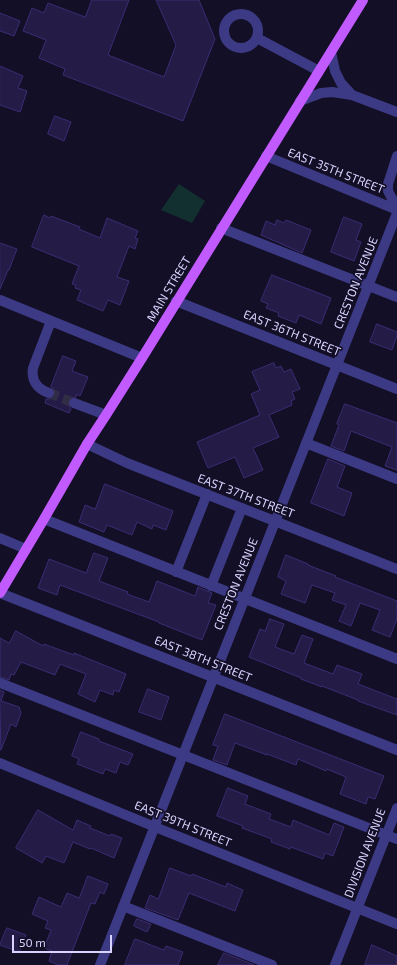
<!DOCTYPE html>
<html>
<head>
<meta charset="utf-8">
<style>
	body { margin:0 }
	#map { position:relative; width:397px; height:965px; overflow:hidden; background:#130f26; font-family:"Exo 2",sans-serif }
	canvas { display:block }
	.scale { position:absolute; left:12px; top:935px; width:100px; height:18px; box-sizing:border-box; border:2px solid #d9d4ff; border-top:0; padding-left:5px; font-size:12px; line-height:14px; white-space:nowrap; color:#d9d4ff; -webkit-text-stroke:3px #130f26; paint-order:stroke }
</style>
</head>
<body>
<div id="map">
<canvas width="397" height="965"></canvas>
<div class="scale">50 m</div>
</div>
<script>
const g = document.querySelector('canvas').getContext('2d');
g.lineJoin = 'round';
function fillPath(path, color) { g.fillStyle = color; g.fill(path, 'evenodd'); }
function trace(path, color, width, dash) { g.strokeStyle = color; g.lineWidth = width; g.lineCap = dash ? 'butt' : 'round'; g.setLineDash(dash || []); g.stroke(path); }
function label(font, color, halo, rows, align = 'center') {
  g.font = font + ' "Exo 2",sans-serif'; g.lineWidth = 3.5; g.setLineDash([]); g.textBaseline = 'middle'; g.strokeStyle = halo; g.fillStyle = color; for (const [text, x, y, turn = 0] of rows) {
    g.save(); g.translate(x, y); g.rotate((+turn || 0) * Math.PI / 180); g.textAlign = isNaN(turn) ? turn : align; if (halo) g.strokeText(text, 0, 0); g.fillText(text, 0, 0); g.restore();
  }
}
const green = new Path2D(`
	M179,184L205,201L192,223L161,210Z`);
const building = new Path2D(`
	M92,0H129L108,55L164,77L176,45L156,0H199L215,39L183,121L63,75L65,69L39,58L46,40L23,31L32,8L44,13L48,3L85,17Z
	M0,13L20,21L14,36L0,31Z
	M0,66L23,76L18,88L27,91L20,112L0,105Z
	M55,116L71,122L64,141L48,134Z
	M44,215L50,218L51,216L80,227L79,229L100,238L107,218L138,231L135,238L138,239L135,249L129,246L117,277L129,281L120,305L108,300L103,311L77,300L81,290L75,288L76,285L72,284L79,266L32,247Z
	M344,217L362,224L356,240L361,242L354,261L331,252Z
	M277,220L284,223L286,220L311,230L302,253L261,235L266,221L275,225Z
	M0,243L17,249L9,270H8L0,289Z
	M272,275L331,298L321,324L299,315L296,323L278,316L279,313L266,308L268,304L261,301Z
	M377,324L397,332V336L392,350L370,342Z
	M63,356L76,361L72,371L88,377L80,396L77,394L76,397L70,398L68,400V404L71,409L69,413L45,403L46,399H49L53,398L55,395L54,389L51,387Z
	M274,363L276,368L281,366L284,372L291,369L300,389L292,392L295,399L291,401L292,405L269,415L279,437L253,448L263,470L244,478L235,457L208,468L197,442L260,415L251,394L260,390L252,372Z
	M345,404L397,423V470L385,466L392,447L351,431L344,451L331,446L339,425L337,424Z
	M328,459L345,466L337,487L352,493L344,516L311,503Z
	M105,484L173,511L166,530L153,525L152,529L137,522L132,535L107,525L104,532L79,522L85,505L95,509Z
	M94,553L108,558L99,581L128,592L127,594L149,602L157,581L195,596L198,587L212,593L208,603L216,605L202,640L159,623V622L60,585L57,595L38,588L49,559L86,573Z
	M286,555L308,564V565L336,576L335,577L397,601V619L390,637L372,630L380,610L360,603L351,626L339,621L346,605L332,600L335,593L312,585L305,603L281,594L286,581L278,577Z
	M270,619L284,624L275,647L294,654L302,635L313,639L304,663L333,674L337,665L362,674L358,684L397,699V715L358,701V700L322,686V687L301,679V678L249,657L260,629L265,631Z
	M16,631L43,646L44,644L74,655V653L126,674L119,692L114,690L113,695L100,690L95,702L78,694L86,674L60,664L55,675L21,662L14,675L11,674L9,680L0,677V638L9,643Z
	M148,689L169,697L161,720L139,712Z
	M0,690L4,692L1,701L19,707L21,713L16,727L11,724L1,750Z
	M225,714L384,776L375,799L368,797L366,804L340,794L346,777L327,769L326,771L298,759L296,765L267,754V755L235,743L227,765L213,760L218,746L213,745Z
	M81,732L99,739V741L133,754L128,765L120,762L116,773L105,769L103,774L77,764L79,759L72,756Z
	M228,788L248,796L245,804L271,814L269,819L291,827L293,820L329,835L334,823L344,827L333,856L325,853L323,859L291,847L290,849L271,842L272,839L242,828L243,826L217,816Z
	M38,810L73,830L77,820L91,826L90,828L110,836L111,834L122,838L114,858L91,848L90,849L73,842L64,863L46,856L42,863L16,848Z
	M170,868L191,876L192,874L226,887L227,883L243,890L235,911L189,893L178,920L145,908L150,895L158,899Z
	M88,876L108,884L104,894L100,892L95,904L91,903L67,965H58L49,961L52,951L44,948L51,930L45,928L48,921L32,914L39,897L61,907L67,893L79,898Z
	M137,919L151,924L147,932L134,926Z
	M7,928L26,935L19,952L0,945Z
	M135,939L164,950L166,946L183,952L178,965H125Z
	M372,945L397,956V965H365Z
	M224,953L254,965H218Z`);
const minorTunnel = new Path2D(`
	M49,393L74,403`);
const minor = new Path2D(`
	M224 31a17 17 0 1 1 34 0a17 17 0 1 1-34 0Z
	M257,38L319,71
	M331,52L335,71L341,83L352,95
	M300,101L321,93L332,92L352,95L397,112
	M266,156L397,210
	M397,156L388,184V191L397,208
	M221,228L397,297
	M0,300L142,358
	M176,301L397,389
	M49,393C37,389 31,380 33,368L51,321
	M74,403L106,415
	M306,443L397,479
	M87,444L127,463L397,569
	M44,519L397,659
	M0,538L26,549
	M176,572L207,494
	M211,586L242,508
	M0,593L397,750
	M0,683L397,839
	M0,763L155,827L397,924
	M123,906L272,965
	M100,965L397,213
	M335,965L397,808`);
const major = new Path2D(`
	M0,593L44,519L87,444L106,415L142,358L363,0`);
const streetNames = [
	["EAST 35TH STREET",336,171,22],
	["CRESTON AVENUE",356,283,-68],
	["MAIN STREET",169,289,-59],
	["EAST 36TH STREET",292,333,22],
	["EAST 37TH STREET",246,496,21],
	["CRESTON AVENUE",236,584,-68],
	["EAST 38TH STREET",203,659,22],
	["EAST 39TH STREET",183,824,22],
	["DIVISION AVENUE",365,853,-69]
];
fillPath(green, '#12302f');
fillPath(building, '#241b47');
trace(building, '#3b2d73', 1);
trace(minorTunnel, '#312d47', 10, [10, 5]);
trace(minor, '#3d3a85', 10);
trace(major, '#c25bff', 10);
label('12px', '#d9d4ff', '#130f26', streetNames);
</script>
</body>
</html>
